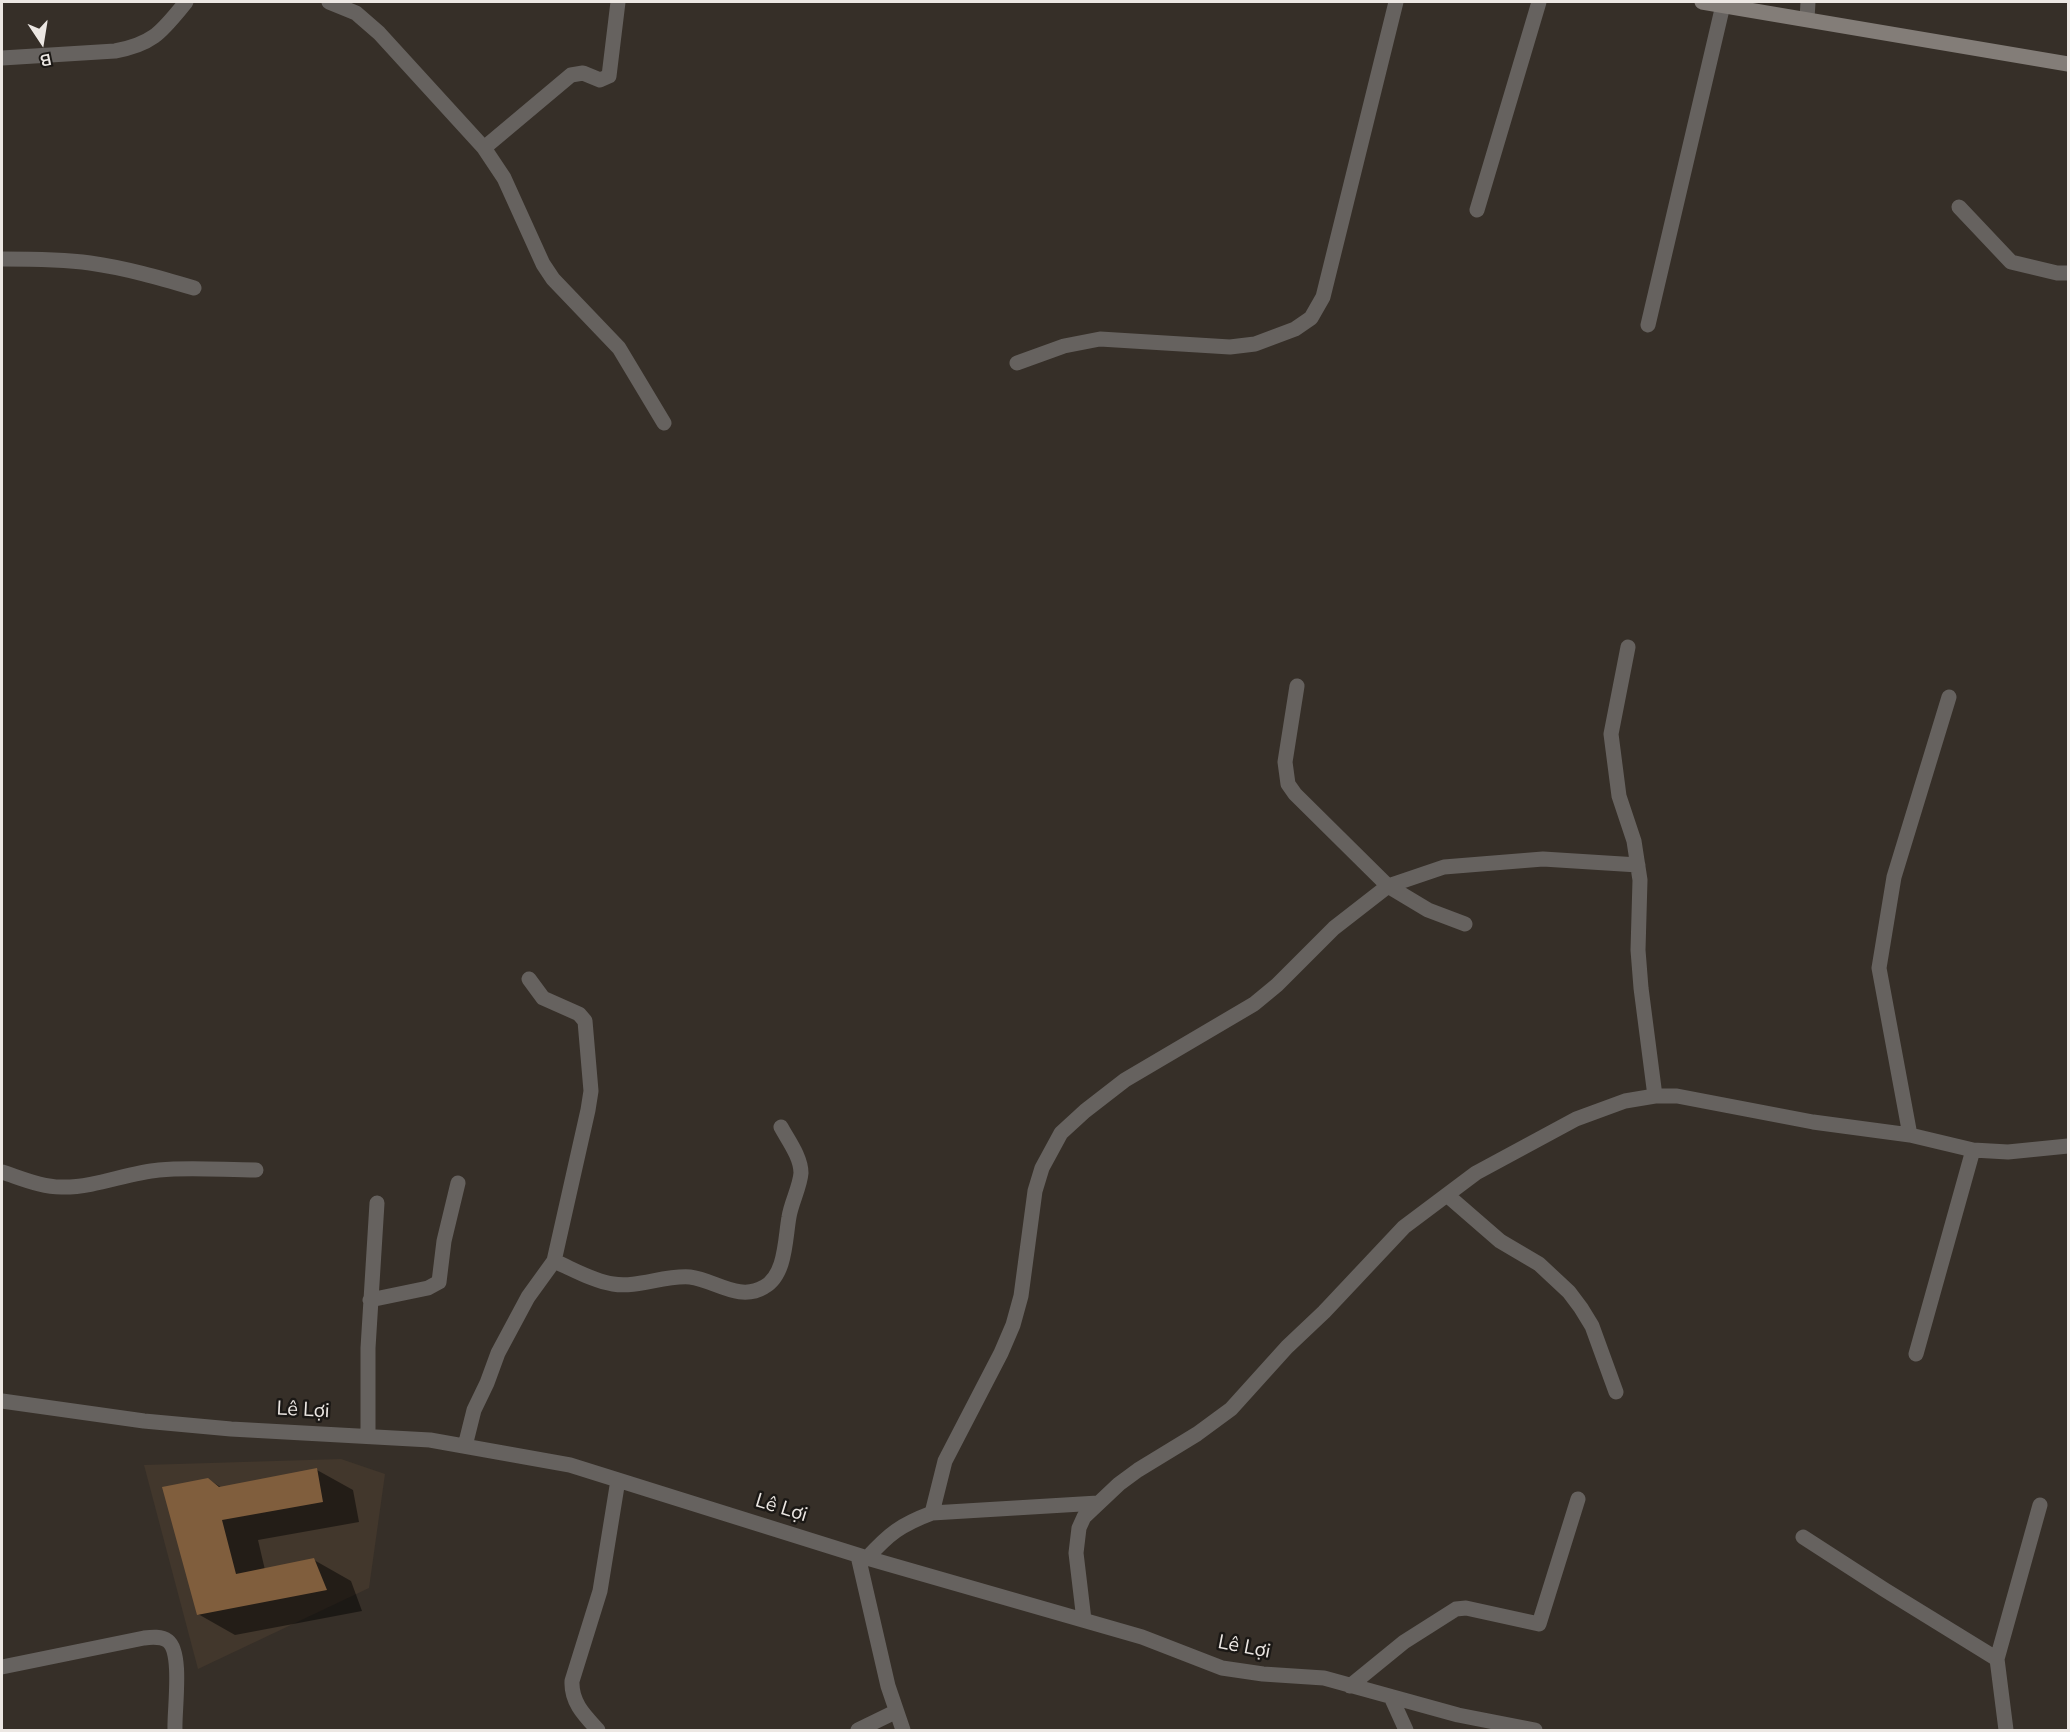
<!DOCTYPE html>
<html>
<head>
<meta charset="utf-8">
<style>
	body { margin:0 }
	#map { position:relative; width:2070px; height:1732px; overflow:hidden; background:#362f28; font-family:"Nunito Sans",sans-serif }
	canvas { display:block }
	.frame { position:absolute; inset:0; border:3px solid #ece7e3; pointer-events:none }
	.north { position:absolute; left:12px; top:12px; width:60px; height:60px; -webkit-text-stroke:4px #1b1815; paint-order:stroke; rotate:168deg; font-size:16px; font-weight:700; line-height:24px; text-align:center; color:#ece7e3 }
	.north::after { content:''; display:block; margin:auto; width:21px; height:27px; background:#ece7e3; clip-path:polygon(50% 0,100% 100%,50% 72%,0 100%) }
</style>
</head>
<body>
<div id="map">
<canvas width="2070" height="1732"></canvas>
<div class="frame"></div>
<div class="north">B</div>
</div>
<script>
const g = document.querySelector('canvas').getContext('2d');
g.lineJoin = 'round';
function fillPath(path, color) { g.fillStyle = color; g.fill(path, 'evenodd'); }
function trace(path, color, width, dash) { g.strokeStyle = color; g.lineWidth = width; g.lineCap = dash ? 'butt' : 'round'; g.setLineDash(dash || []); g.stroke(path); }
function label(font, color, halo, rows, align = 'center') {
  g.font = font + ' "Nunito Sans",sans-serif'; g.lineWidth = 5; g.setLineDash([]); g.textBaseline = 'middle'; g.strokeStyle = halo; g.fillStyle = color; for (const [text, x, y, turn = 0] of rows) {
    g.save(); g.translate(x, y); g.rotate((+turn || 0) * Math.PI / 180); g.textAlign = isNaN(turn) ? turn : align; if (halo) g.strokeText(text, 0, 0); g.fillText(text, 0, 0); g.restore();
  }
}
const built = new Path2D(`
	M341,1459L385,1474L369,1588L198,1669L144,1465Z`);
const shadow = new Path2D(`
	M317,1470L353,1490L359,1522L258,1540L265,1570L314,1560L351,1581L362,1611L235,1635L198,1614L208,1479L222,1488Z`);
const building = new Path2D(`
	M317,1468L323,1502L222,1520L236,1574L314,1558L327,1590L197,1615L162,1487L208,1478L219,1487Z`);
const minor = new Path2D(`
	M329,2L356,13L379,33L484,148L504,178L543,264L553,279L619,348L664,423
	M1807,19L1808,2
	M2,58L115,51C154,44 162,31 186,2
	M484,148L571,75L583,73L600,80L609,76L618,2
	M1959,207L2011,262L2057,273H2068
	M1477,210L1539,2
	M2,259C31,259 61,259 90,263C126,268 160,278 194,288
	M1648,325L1723,5
	M1017,363L1064,346L1100,339L1230,347L1255,344L1295,329L1311,318L1323,297L1396,2
	M1628,647L1611,734L1619,796L1634,841L1640,880L1638,950L1641,988L1655,1096
	M1297,686L1285,762L1288,784L1295,794L1388,886L1428,910L1465,924
	M1910,1135L1879,968L1894,877L1949,697
	M2,1172C21,1178 43,1188 64,1187C96,1187 127,1173 159,1170C191,1167 224,1170 256,1170
	M1447,1195L1500,1241L1539,1264L1569,1292L1581,1308L1592,1326L1616,1392
	M554,1261C573,1269 593,1281 613,1284C638,1288 664,1275 690,1277C715,1280 739,1302 764,1287C786,1275 785,1239 789,1217C791,1203 800,1187 801,1173C801,1157 788,1140 781,1127
	M370,1300L428,1288L439,1282L444,1241L458,1183
	M1916,1354L1973,1150
	M2,1401L144,1421L231,1429L430,1440L570,1465L867,1558L1142,1637L1222,1668L1263,1674L1324,1678L1458,1715L1535,1730
	M368,1435V1348L377,1203
	M465,1446L474,1410L487,1383L498,1353L528,1297L554,1261L588,1110L591,1091L585,1021L579,1014L543,998L529,979
	M932,1513L945,1461L1001,1353L1013,1325L1021,1296L1035,1191L1042,1168L1061,1133L1085,1111L1125,1080L1254,1004L1277,985L1334,928L1388,886L1444,867L1543,859L1638,865
	M1803,1537L1885,1590L1997,1659
	M858,1556L888,1686L903,1730
	M867,1558C889,1534 900,1525 932,1513L1098,1503
	M1084,1620L1076,1553L1079,1528L1084,1517L1119,1484L1138,1470L1197,1434L1231,1409L1287,1347L1324,1312L1404,1227L1476,1173L1576,1119L1625,1101L1655,1096H1677L1813,1122L1910,1135L1973,1150L2008,1152L2068,1146
	M2,1667L144,1638C152,1637 161,1636 168,1641C183,1653 174,1711 175,1730
	M1350,1686L1404,1642L1456,1609L1466,1608L1539,1624L1578,1499
	M1391,1697L1406,1730
	M598,1730C584,1715 571,1702 572,1681L600,1591L618,1480
	M858,1730L895,1712
	M2006,1730L1997,1659L2040,1505`);
const secondary = new Path2D(`
	M1702,2L2068,64`);
const streetNames = [
	["Lê Lợi",303,1411,3],
	["Lê Lợi",781,1509,17],
	["Lê Lợi",1244,1648,11]
];
fillPath(built, '#42372c');
fillPath(shadow, '#0007');
fillPath(building, '#805e3d');
trace(minor, '#66625f', 15);
trace(secondary, '#837d78', 15);
label('20px', '#ece7e3', '#1b1815', streetNames);
</script>
</body>
</html>
